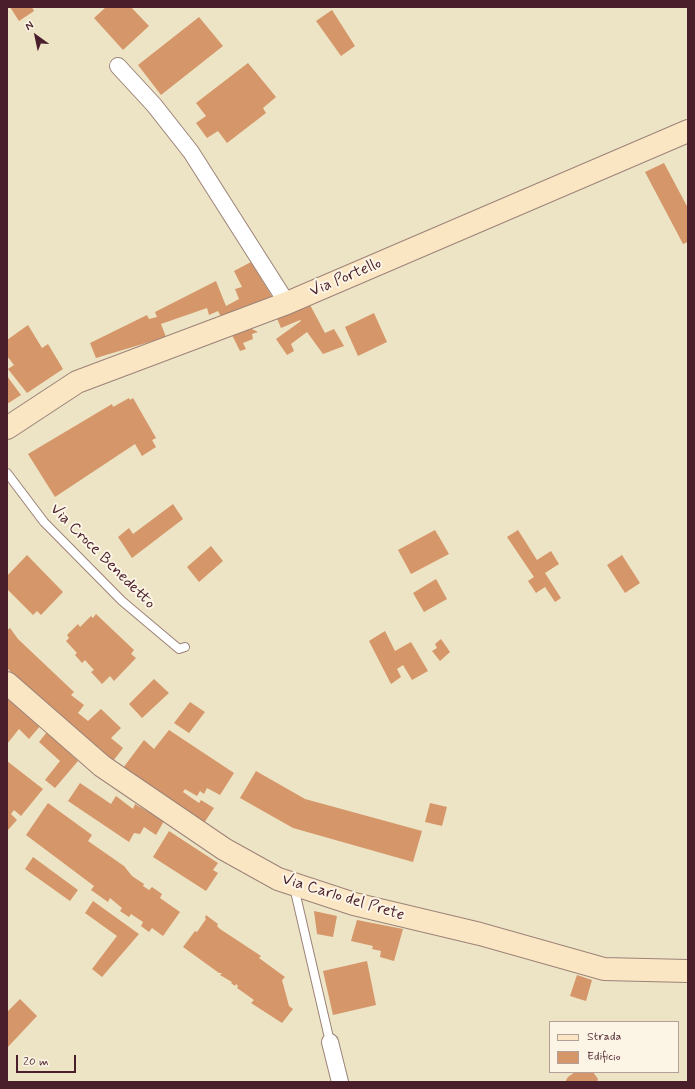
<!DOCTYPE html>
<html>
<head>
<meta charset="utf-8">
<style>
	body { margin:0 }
	#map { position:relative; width:695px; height:1089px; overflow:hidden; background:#ede4c5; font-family:Mynerve,sans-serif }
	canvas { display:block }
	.frame { position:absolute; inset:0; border:8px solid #4a1f2b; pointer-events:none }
	.legend { position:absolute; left:549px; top:1021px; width:130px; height:52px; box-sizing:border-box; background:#fcf5e5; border:1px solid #b59f9b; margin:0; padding:5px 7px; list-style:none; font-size:12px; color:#4a1f2b }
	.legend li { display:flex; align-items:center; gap:8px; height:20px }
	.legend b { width:20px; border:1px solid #b59f9b }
	.north { position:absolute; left:16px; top:16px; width:40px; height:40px; -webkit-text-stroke:3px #fcf5e5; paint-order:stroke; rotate:327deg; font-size:11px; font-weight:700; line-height:16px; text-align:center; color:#4a1f2b }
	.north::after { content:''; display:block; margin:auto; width:14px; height:18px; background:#4a1f2b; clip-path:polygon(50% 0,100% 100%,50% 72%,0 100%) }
	.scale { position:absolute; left:16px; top:1055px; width:60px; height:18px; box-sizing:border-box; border:2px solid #4a1f2b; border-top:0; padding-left:5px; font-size:12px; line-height:14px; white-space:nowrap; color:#4a1f2b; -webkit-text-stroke:3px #fcf5e5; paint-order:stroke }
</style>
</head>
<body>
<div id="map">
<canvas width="695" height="1089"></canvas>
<div class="frame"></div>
<ul class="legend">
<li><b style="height:5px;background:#fbe6c4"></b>Strada</li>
<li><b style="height:11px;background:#d59669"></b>Edificio</li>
</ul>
<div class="north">N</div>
<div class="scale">20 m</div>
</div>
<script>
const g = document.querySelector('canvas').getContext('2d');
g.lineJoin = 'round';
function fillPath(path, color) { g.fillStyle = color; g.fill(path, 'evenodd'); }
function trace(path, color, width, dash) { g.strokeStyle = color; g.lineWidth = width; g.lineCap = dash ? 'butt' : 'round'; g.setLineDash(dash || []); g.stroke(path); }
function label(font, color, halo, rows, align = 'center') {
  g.font = font + ' Mynerve,sans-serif'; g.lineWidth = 4; g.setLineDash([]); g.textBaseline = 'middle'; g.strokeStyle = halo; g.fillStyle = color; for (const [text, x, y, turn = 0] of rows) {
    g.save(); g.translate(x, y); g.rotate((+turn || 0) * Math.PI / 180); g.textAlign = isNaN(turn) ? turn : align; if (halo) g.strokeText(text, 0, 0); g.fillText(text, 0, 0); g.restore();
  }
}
const building = new Path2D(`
	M10,7H32L34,11L19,21Z
	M106,7H131L149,26L123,50L94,18Z
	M332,10L355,46L341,56L316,21Z
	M199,17L223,46L161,95L138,65Z
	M248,63L276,97L263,108L266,113L227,143L218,131L207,138L196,123L206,116L196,103Z
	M664,163L688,208V242L683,244L645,172Z
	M251,262L276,303L221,317L218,311L209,315L207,308L161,324L166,337L96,358L90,343L147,315L149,319L157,317L155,312L216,281L226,306L239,299L235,289L242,287L234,271Z
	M309,303L325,333L334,329L344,346L323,354L307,332L291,344L294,351L287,355L276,339L301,321L300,320L281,328L276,316Z
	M374,313L387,342L358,356L345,327Z
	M28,325L42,348L48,344L63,369L27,393L8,369L14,365L7,356V340Z
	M248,327L258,332L252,334L253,339L243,343L246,349L240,351L231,333Z
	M7,376L21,395L7,404Z
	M129,398L130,400L133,398L156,438L152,440L156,447L142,456L135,444L55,497L28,454L112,404L113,407Z
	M173,504L183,519L132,558L118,537L129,528L133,534Z
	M435,530L449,554L411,574L398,550Z
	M518,530L537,560L551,551L559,564L545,573L561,598L555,602L545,587L536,593L528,581L534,577L507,537Z
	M211,546L223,561L199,582L187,567Z
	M27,555L63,592L41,615L37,611L33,615L7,589V576Z
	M622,555L640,583L625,593L607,565Z
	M436,579L447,599L424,612L413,593Z
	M96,614L134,650L131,654L136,658L114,681L110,676L102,684L91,672L94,670L85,660L82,663L75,655L77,653L66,641L69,638L67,635L78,624L80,627L91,616L93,618Z
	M10,628L18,639L74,692L71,695L84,705L78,713L88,721L101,709L121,728L111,738L123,748L110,765L43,704L7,668V630Z
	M385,631L395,651L411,642L428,671L412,680L403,665L397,669L401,677L391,684L369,641Z
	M441,639L450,652L440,661L432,651L437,648L435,644Z
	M154,679L169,693L142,718L129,704Z
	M7,694L41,725L29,739L19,729L7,744Z
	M190,702L205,712L189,733L174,723Z
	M169,730L234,773L220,795L207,788L204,794L200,791L197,796L185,789L183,792L199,803L201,800L214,808L204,823L123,768L144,740L154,749Z
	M47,732L78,761L55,788L45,780L60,761L39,742Z
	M7,761L43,789L21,816L14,810L11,814L17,820L7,831Z
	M256,771L305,799L422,831L413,862L293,828L240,798Z
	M80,783L111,804L116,796L133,809L135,804L164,821L156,835L144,827L140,834L134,833L129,842L68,801Z
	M48,803L92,835L88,841L124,866L132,876L144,884L143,886L149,890L152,887L162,894L160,898L180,912L163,936L152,928L149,932L141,926L143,922L131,914L129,917L120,911L122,908L110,898L108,902L91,890L94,886L26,835Z
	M430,803L447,807L442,826L425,822Z
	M169,831L218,863L213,870L218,873L206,891L153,857Z
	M33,857L78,890L70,901L25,869Z
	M93,901L139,934L102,977L92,969L117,936L85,913Z
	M314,911L337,916L333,937L317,934Z
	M206,915L218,924L217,926L220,929L261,956L259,958L285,977L282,980L289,1006L293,1009L282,1023L251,1003L254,1000L237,988L238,986L236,984L235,986L231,983L232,982L220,975L222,973H219L183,947L195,931L197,932L206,919L205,918Z
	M357,920L403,929L394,961L380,957L381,951L372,949L373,946L351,941Z
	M367,961L376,1005L333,1015L323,971Z
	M577,975L592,980L586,1001L570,996Z
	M20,999L37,1016L7,1048V1012Z
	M575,1072H593L598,1079L597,1082H565L568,1077Z`);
const lane = new Path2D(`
	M7,473L44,522L122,601L179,649L185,647
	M294,887L330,1042`);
const street = new Path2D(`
	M118,66L154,105L191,152L287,303
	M330,1042L340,1082`);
const secondary = new Path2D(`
	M7,428L77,382L287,303L688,131
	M7,683L102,766L224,849L278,879L354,904L480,934L604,969L688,971`);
const streetNames = [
	["Via Portello",346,278,-23],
	["Via Croce Benedetto",102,557,45],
	["Via Carlo del Prete",343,898,17]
];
fillPath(building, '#d59669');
trace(lane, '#9c8278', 10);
trace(street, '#9c8278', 18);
trace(secondary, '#9c8278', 24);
trace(lane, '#fff', 8);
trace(street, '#fff', 16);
trace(secondary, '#fbe6c4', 22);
label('16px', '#4a1f2b', '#fcf5e5', streetNames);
</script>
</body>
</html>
